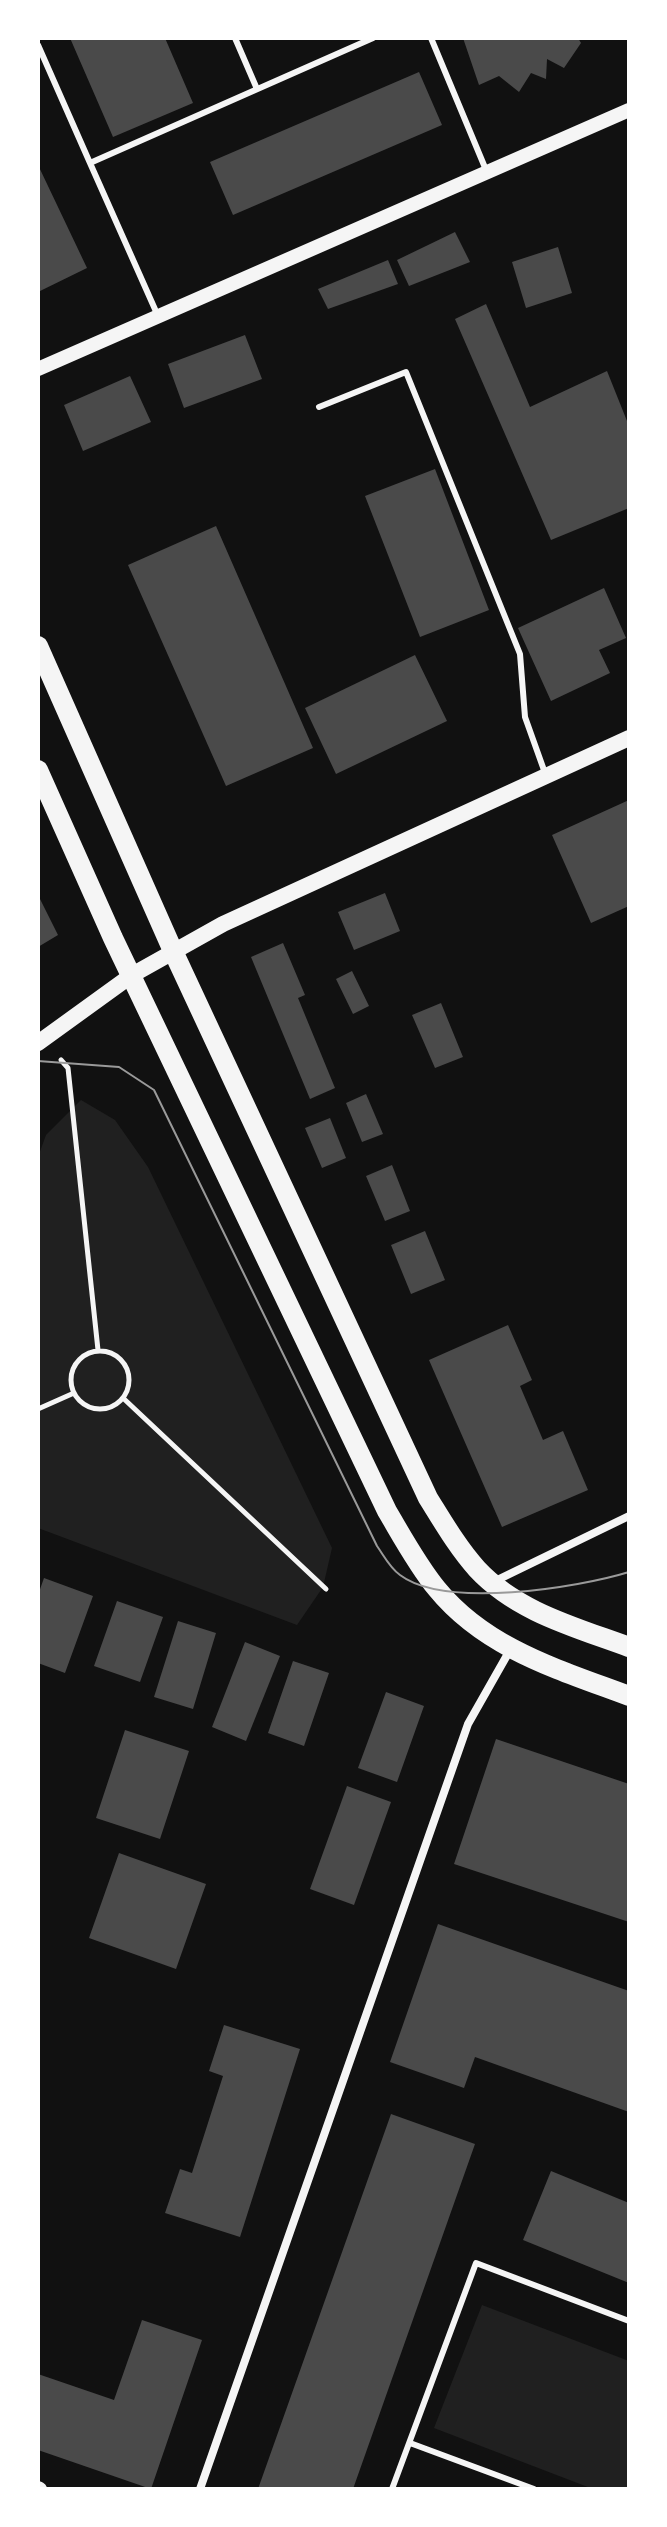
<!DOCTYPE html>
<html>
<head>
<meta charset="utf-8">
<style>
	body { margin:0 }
	#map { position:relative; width:667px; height:2527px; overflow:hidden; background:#111; font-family:Ubuntu,sans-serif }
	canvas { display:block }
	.frame { position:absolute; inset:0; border:40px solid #fff; pointer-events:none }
</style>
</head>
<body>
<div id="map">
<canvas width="667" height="2527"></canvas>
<div class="frame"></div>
</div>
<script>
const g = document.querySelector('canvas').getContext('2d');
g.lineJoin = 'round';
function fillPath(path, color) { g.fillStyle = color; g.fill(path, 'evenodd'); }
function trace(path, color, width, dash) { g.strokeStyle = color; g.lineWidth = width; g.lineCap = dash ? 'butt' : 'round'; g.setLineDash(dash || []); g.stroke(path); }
const green = new Path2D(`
	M81,1100L115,1120L148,1167L332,1548L323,1587L297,1625L38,1528V1157L46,1135Z
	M482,2305L629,2361V2489H593L434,2428Z`);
const building = new Path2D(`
	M70,38H165L193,103L113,137Z
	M463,38H578L581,43L564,68L547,59L546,79L531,73L519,92L499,76L479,85Z
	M419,72L442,125L233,215L210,162Z
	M38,165L87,268L38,292Z
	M455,232L470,262L409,286L397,260Z
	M558,247L572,293L526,308L512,262Z
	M388,260L398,284L328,309L318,289Z
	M486,304L530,407L607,371L629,426V508L551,540L455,319Z
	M245,335L262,379L184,408L168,364Z
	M130,376L151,422L83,451L64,405Z
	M435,469L489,610L420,637L365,496Z
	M216,526L313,748L226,786L128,565Z
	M604,588L626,638L599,650L610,673L551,701L518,628Z
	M415,655L447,721L336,774L305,708Z
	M629,800V906L591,923L552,835Z
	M385,893L400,931L354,950L338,912Z
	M38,895L58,935L38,947Z
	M283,943L305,995L298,998L335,1088L310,1099L251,957Z
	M352,971L369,1006L353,1014L336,979Z
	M441,1003L463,1057L435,1068L412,1015Z
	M366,1094L383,1134L362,1142L346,1103Z
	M330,1118L346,1158L322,1168L305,1128Z
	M392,1165L410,1211L385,1221L366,1176Z
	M425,1231L445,1280L411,1294L391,1245Z
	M508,1325L532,1380L520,1386L543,1440L563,1431L588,1490L502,1527L429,1360Z
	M44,1578L93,1596L65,1673L38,1663V1595Z
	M117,1601L163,1617L140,1682L94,1666Z
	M178,1621L216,1633L193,1709L154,1697Z
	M245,1642L280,1656L246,1741L212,1727Z
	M293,1661L329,1673L304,1746L268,1733Z
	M386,1692L424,1706L397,1782L358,1768Z
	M125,1730L189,1751L160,1839L96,1818Z
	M496,1739L629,1784V1922L454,1864Z
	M347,1786L391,1802L354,1905L310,1889Z
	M119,1853L206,1884L176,1969L89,1938Z
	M438,1924L629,1991V2112L475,2057L464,2088L390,2062Z
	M224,2025L300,2049L240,2237L165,2213L180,2169L192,2173L223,2076L209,2071Z
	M391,2114L475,2144L353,2489H258Z
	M551,2171L629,2203V2283L523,2240Z
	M142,2320L202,2340L151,2489L38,2450V2374L114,2400Z`);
const path = new Path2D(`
	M61,1060L68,1068L98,1350
	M71 1380a29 29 0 1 1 58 0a29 29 0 1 1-58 0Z
	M123,1398L326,1589
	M38,1409L74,1393`);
const service = new Path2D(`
	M235,38L257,89
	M431,38L486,170
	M38,45L90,163
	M158,316L90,163L373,38
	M319,407L406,372L520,654L525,717L545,773
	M410,2443L534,2489
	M392,2489L476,2263L629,2321`);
const minor = new Path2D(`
	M493,1582L629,1516
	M200,2489L468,1724L510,1650`);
const tertiary = new Path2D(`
	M38,369L629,110
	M38,2488L40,2489`);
const secondary = new Path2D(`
	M38,1043L132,975L223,924L629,738`);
const primary = new Path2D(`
	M38,646L173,951L428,1498C443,1522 458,1548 477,1569C517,1612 575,1627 629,1647
	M38,770L113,938L387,1511C403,1538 418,1566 437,1589C486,1649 560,1670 629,1696`);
const tram = new Path2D(`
	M38,1061L119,1067L154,1090L377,1546C384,1556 390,1568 400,1575C445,1609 577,1588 629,1572`);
fillPath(green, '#202020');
fillPath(building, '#4a4a4a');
trace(path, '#f5f5f5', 5);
trace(service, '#f5f5f5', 6);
trace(minor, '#f5f5f5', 8);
trace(tertiary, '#f5f5f5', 14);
trace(secondary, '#f5f5f5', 16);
trace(primary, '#f5f5f5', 20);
trace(tram, '#9a9a9a', 2);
</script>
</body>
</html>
